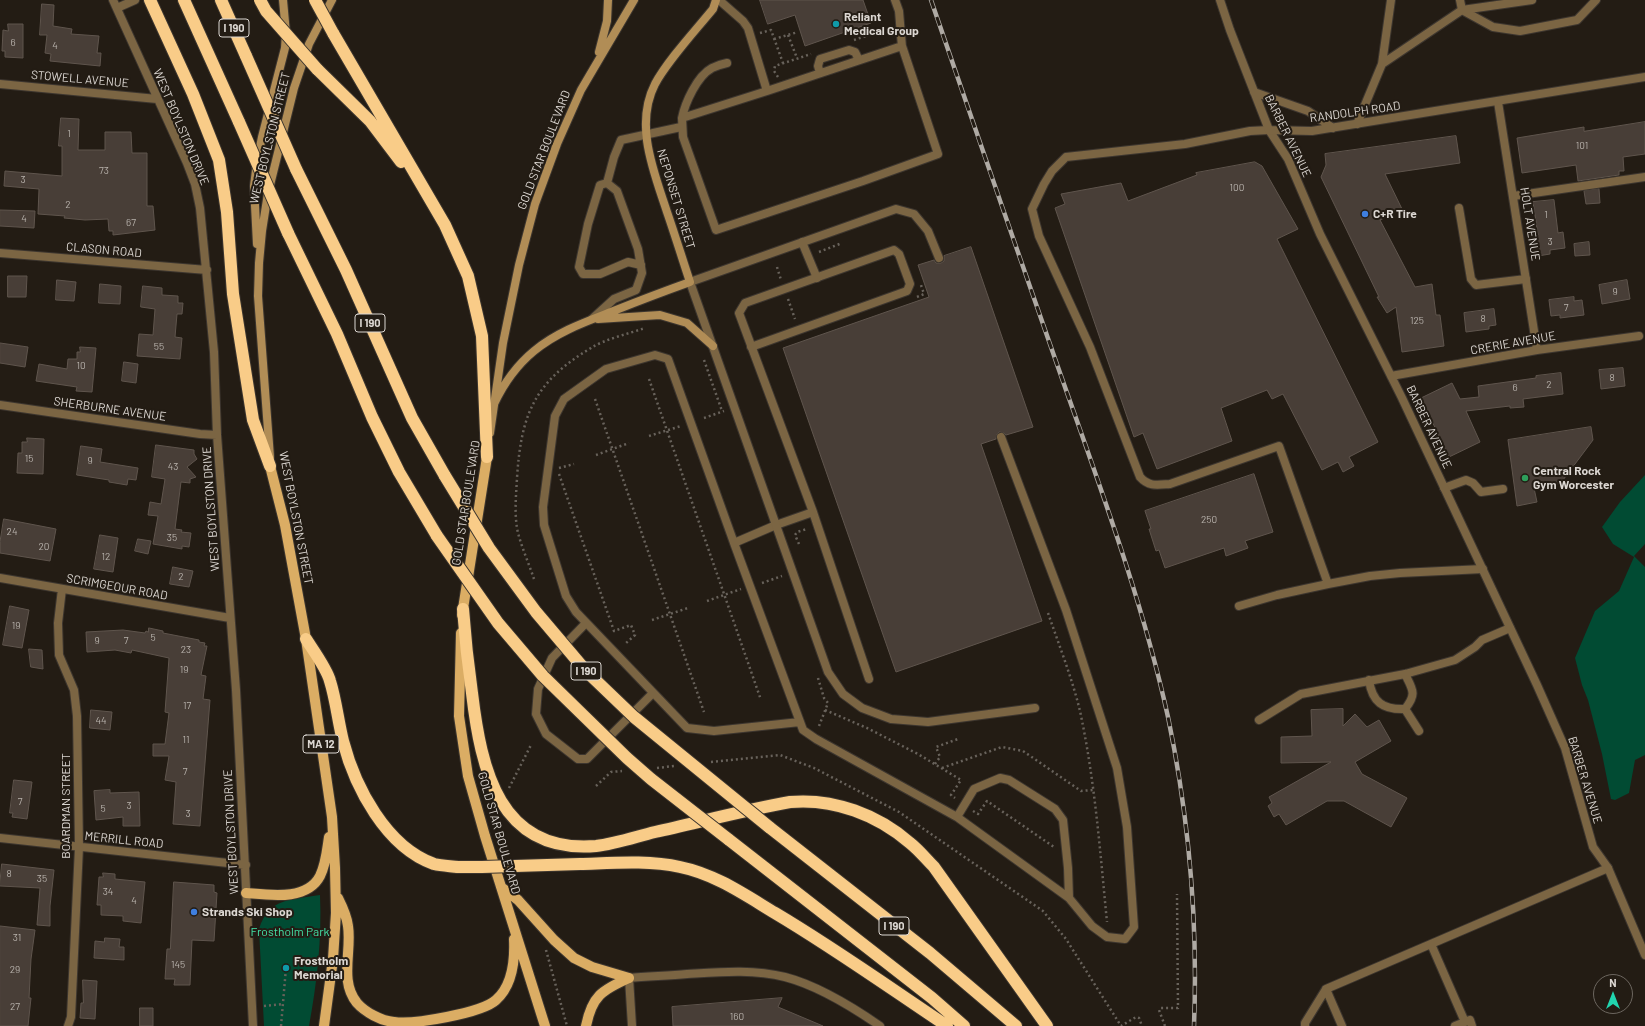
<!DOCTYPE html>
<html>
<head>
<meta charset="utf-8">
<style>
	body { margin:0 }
	#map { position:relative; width:1645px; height:1026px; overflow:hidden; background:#231c14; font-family:Barlow,sans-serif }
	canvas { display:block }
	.north { position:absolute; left:1593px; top:974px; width:40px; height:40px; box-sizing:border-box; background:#231c14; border:1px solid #6d6760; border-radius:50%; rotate:0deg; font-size:11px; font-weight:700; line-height:16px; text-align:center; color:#dcd7d2 }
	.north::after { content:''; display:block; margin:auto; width:14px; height:18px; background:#21d5af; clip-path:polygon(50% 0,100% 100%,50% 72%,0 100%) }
</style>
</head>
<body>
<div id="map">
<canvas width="1645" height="1026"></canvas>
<div class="north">N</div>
</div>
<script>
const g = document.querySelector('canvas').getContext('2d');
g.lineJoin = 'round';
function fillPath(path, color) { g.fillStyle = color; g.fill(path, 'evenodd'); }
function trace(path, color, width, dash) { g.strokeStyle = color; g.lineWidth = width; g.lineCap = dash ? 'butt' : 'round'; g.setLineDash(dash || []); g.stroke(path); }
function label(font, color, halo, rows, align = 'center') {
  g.font = font + ' Barlow,sans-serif'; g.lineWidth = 4; g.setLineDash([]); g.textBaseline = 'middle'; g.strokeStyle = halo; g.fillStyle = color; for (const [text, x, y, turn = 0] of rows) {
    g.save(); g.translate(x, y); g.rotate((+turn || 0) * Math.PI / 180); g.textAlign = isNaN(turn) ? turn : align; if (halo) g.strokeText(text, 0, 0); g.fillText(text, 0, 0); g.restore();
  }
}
const green = new Path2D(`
	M1645,475V544L1634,556L1645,567V755L1635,760L1629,793L1615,800L1611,799L1602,754L1588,700L1582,685L1575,658L1595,611L1619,591L1634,557L1613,544L1602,527L1620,502Z
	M320,895C322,939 317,983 309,1026H264L259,929C269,897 292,900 320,895Z`);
const building = new Path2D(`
	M760,0H863L871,23L805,46L795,15L768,24Z
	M42,4L54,5L53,26L72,29L71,34L99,36L97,53H101L100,66L50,61L51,54L45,53L47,35H40Z
	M8,24H23V58L5,57V51H2L3,30L8,31Z
	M61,118L79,119L78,150H105V132H131L132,153H147V206H153L155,230L113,235V231H109L108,219L85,220L64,218L65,216L38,214L39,189L4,186L5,171L62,176V146H59Z
	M1645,122V154L1623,157L1624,171H1619V175L1578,181L1576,165L1522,173L1517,138L1584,127V131Z
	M1456,136L1460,163L1385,174L1402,209L1380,220L1415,287L1432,284L1436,315H1440L1444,346L1402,352L1396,307L1387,313L1377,297H1379L1321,177L1326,165L1325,154Z
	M1255,162L1262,166L1298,229L1277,239L1378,442L1349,457L1354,466L1343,472L1338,462L1322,470L1283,394L1272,399L1267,390L1221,408L1232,441L1157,469L1143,433L1134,437L1055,208L1065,204L1061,194L1121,183L1128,201L1197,175L1196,173Z
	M1599,189L1600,203L1586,204L1584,191Z
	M1554,200L1558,233L1563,232L1565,248L1550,250V254L1538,256L1536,235H1538L1533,202Z
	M0,210L35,211L34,228L0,226Z
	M1589,242L1590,255L1575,256L1574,244Z
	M971,247L1033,427L1006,435L1004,433L999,432L997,434L996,439L981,444L1042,621L896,672L783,348L929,297L918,265L934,260L936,263H941L944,261V256Z
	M8,276H27L26,297H8Z
	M57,280L76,282L74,301L56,300Z
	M1627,280L1630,299L1602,304L1599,285Z
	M100,284L121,286L120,304L99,303Z
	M143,286L162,288V295L178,296V303H183L182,314H177L175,337L182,338L180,359L137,356L139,334L153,335L155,309L141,307Z
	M1574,297V301L1582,300L1584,315L1560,318V315L1551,316L1549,300Z
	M1494,309L1496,325L1489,326V329L1466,332L1464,313Z
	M0,343L28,347L25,367L0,363Z
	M80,347L96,348L92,392L76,391L77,387L36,381L39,364L67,369L68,359H77V352H80Z
	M124,362L138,364L136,383L122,381Z
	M1623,368L1625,386L1601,389L1599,370Z
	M1561,373L1563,394L1523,399L1524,407L1510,408V406L1466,411L1480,442L1449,457L1421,398L1452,383L1460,399L1479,397L1478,386L1536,378V376Z
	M1591,427L1593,440L1560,484L1534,488L1537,502L1517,506L1508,440Z
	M27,438L44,439L43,474L17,473L18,453H22V442H27Z
	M156,445L194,450V454L197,459L187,467L196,477L190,479V483L181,482L175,529L182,530L181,532L191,533L189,547L182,546V549L153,544L158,516L148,515L150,502L161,504L165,479L152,477Z
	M81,446L102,449L100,462L138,468L136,480L128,479L127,485L109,482V480L77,475Z
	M1254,474L1273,532L1245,541L1248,548L1226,556L1224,548L1165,568L1159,550L1156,551L1149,529H1151L1145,511Z
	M4,519L56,529L50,561L0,553V542Z
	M100,535L118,538L113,572L94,569Z
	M138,539L151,541L148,554L135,551Z
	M173,567L193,571L189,587L170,584Z
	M10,606L29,610L22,648L3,645Z
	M149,628L163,631V633L199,640V642L205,643L204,646H207L201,675L206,676L203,699L210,700L200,826L173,824L176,782L165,780L169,756H153V744H165L169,713L165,712L169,658L132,650L131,653L115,650L87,652L86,632L123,630L145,633L146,631L148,632Z
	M29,649L42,650L43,669L31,667Z
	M1343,709V726L1355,714L1367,727L1379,720L1391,741L1355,762L1362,774L1407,798L1391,827L1344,801H1327L1286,825L1279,814L1274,817L1268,806L1272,803L1269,797L1331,762L1281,763V737L1312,736L1311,710Z
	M91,710L112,712L110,730L90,728Z
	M14,780L32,782L27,819L12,817L13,813H10Z
	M110,790V793L139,792L140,826H123V817L96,820L94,791Z
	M2,864L54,870L50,906V926L37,925L40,888L0,886Z
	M103,873L115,874V879L145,882L141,923L123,921V916L101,915V905H97L99,877H103Z
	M174,882L214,885V892L217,893L214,941L192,940L190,985H174L175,979H165L167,949H170Z
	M0,926L35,930L31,959L29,998H31L28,1026H0Z
	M105,938L120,939L119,947H124V960L94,958L95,941L104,942Z
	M83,980L97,981L95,1019L80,1018L81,1003H83Z
	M782,998L778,1007L823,1026H673L672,1007Z
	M140,1008H153V1026H140Z`);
const path = new Path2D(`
	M760,33L771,30L783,63
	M788,35L797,58
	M774,39L798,32
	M854,40L884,30H891
	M778,77L774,71L775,66L811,54
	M819,252L842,243
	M777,267L781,280
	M917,297L924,294L921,285
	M788,299L795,319
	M704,360L722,411
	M649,379L761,700
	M595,399L704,712
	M704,418L724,411
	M649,436L681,426
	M596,455L629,443
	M559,468L574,464
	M559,474L614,631L631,625L635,635L625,644
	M799,544L795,535L797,532L807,529
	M534,579C529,564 522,548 518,533C514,515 516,497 517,478C521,415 534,382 591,348C605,339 628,334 645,328
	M762,583L782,576
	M707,601L741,589
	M1048,613C1059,645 1072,678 1080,711C1095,781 1100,851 1107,922
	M652,620L688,608
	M818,678L824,698L828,703L819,726
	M825,710L867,728L918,754L961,780L951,795L955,798
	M711,762L780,755L814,768L899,812L1043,911L1066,939L1121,1026L1136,1017L1139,1018L1142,1026
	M935,764L940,757L936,747L958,739
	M657,768L674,766
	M942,768L1002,747L1023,751L1081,791L1093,790
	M596,786L611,772L622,771
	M509,788L531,745
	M973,811L978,814L987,801L1054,847
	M546,950L567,1026
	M264,1006L283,1004
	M281,1026L286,968
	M1165,1026L1159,1010L1161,1008H1178L1177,894`);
const service = new Path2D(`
	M719,0L743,21L748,28L767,91L902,46L938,154L863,181L716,230L683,137L682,118L767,91
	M895,0L899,11L902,47
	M1460,0L1462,10L1532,0
	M1382,64L1462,10L1493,27L1520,31L1577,20L1596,0
	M820,73L818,66L820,59L849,50L855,52L859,60
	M682,118C685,103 697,76 712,68C716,66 722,64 727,63
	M1357,124L1382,64L1391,0
	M1269,130L1250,131L1185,144L1066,157L1052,171L1044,184L1032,209L1039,236L1090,347L1140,477C1149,487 1157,485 1170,484L1279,446L1328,584L1370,576L1400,573L1483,569
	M607,183L614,157L621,140L681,127
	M1513,196L1645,177
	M1459,208L1471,279L1476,285L1526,279
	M802,242L817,278
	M690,282L896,209L914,214L928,231L939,258
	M592,319L614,299L636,290L642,273L638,249L617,191L607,183L600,185L588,224L579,267L583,274H600L628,262L641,265
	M751,347L907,291L910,284L899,254L894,250L745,303L739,313L813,512
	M1001,437L1066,610L1117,768L1127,827L1134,927L1125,939L1107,937L1092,926L1069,898
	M1444,488L1466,480L1473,483L1481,492L1503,489
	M734,543L668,359L655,355L606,369L564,399L555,416L543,507L544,525L566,596L576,612L687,728L714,731L800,722
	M1239,606L1277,595L1328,584
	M586,623L552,658L538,689L536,714L546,734L578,759H587L653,693
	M869,679L813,512L776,525L734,543L803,730L816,739L957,817L1069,898L1068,868L1063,820L1055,809L1009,780L1000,778L974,789L957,817
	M1369,680C1372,702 1383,710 1405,709C1417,694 1413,690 1405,674
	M1405,709L1419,731
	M1259,720L1301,694L1405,674L1455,660L1475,647L1482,640L1510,628
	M1431,944L1465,1022L1470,1020L1472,1026
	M1326,989L1342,1026
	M632,1026L629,978C649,976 668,976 687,974C720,972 753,969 785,977C816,985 854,1008 880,1026
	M1305,1026V1023L1326,989L1608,868L1645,955
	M1455,1026L1465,1022`);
const minor = new Path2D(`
	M113,0L187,163L195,184L200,208L214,352L217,435L236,690L253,1026
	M117,8L135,0
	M0,84L157,99
	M1498,102L1537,350
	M1269,130L1288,159L1320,234L1402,398L1537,685L1565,748L1593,847L1608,868
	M0,253L207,270
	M690,282L828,672L843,694L862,708L891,719L928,722L1035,708
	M1391,376L1537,350L1639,336
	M0,405L200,434L217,435
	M0,578L230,618
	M62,589L58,623L59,655L74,690L77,716L79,847L71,1017L68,1026
	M0,838L246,865`);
const tertiary = new Path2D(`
	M1220,0L1230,30L1269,130L1312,131L1324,129L1645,77
	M1254,92L1308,111L1333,128`);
const secondary = new Path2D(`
	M599,52L607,21L608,0
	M257,244L254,186L257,162L262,137L285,48L286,33L283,0
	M598,319L660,315L687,323L713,346
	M494,404C504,383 517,365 534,351C558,331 588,321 616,310C641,300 665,291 690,282C682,258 675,235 667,212C654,172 634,125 655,84C668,60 695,31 713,9L716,0
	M490,433L503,343L519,265L535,204L557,144L581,90L634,0
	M270,457L258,296L259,263L262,231L268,193L294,88L309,44L332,0`);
const primary = new Path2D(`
	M270,466L285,525L306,639L332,817L335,868L336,913L333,959L324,1026
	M462,615L487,457
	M461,633L459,716L468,776L485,836L545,1026
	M501,887L518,900L554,940L574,958L592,967L629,978
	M246,893C270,895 307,901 320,876C326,864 327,850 329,837
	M338,898C342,906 347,917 348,926C352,951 339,981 357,1003C365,1012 381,1021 394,1022C413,1025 482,1013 496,1000C513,985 515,960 514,939
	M586,1026C592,996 602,990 629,978`);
const motorway = new Path2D(`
	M150,0L193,94L219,160L227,212L233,294L253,420L270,466
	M184,0L239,122
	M221,0L246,56
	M333,33L445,225L468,276L482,336L487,457
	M317,69L370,121L401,162
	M296,169L346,270L412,418L445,476
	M288,233L337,334L372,417L399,472L437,536
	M463,609C465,637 468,665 472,693C481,769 499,854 596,846C615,844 635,837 655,832C700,822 745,810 790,802C834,798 878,815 910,843C919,850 926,859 934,867L1047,1026
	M306,639C313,650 327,669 330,681C336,700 338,721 343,741C355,787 386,847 434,864C442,866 451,866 458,867
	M769,827L930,953L1016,1026
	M728,839L932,998L964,1026
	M580,864C613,863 648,860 680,867C715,874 745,895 775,913C834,948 890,988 947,1026`);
const rail = new Path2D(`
	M931,0C973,123 1016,247 1059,370C1099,484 1142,599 1168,717C1189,818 1198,923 1194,1026`);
const motorwayBridge = new Path2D(`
	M260,0L266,11L317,69
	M315,0L333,33
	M246,56L296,169
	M239,122L288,233
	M445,476L489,548L536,612L586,671L634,717L769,827
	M437,536L498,623L543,676L627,758L651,779L728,839
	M458,867H482L580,864`);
const markers = [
	[836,24,4,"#0f9aa8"],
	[1365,214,4,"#3f7fe0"],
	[1525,478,4,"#2e9e5b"],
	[194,912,4,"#3f7fe0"],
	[286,968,4,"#0f9aa8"]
];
const numberNames = [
	["6",13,43],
	["4",55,46],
	["1",69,134],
	["101",1582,146],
	["73",104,171],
	["3",23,180],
	["100",1237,188],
	["2",68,205],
	["1",1546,215],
	["4",24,219],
	["67",131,223],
	["3",1550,242],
	["9",1615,292],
	["7",1566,308],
	["8",1483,319],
	["125",1417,321],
	["55",159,347],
	["10",81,366],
	["8",1612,378],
	["2",1549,385],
	["6",1515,388],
	["15",29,459],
	["9",90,461],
	["43",173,467],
	["250",1209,520],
	["24",12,532],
	["35",172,538],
	["20",44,547],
	["12",106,557],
	["2",181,577],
	["19",16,626],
	["5",153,638],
	["9",97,641],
	["7",126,641],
	["23",186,650],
	["19",184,670],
	["17",187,706],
	["44",101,721],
	["11",186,740],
	["7",185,772],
	["7",20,802],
	["3",129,806],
	["5",103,809],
	["3",188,814],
	["8",9,874],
	["35",42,879],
	["34",108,892],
	["4",134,901],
	["31",17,938],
	["145",178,965],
	["29",15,970],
	["27",15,1007],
	["160",737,1017]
];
const shields = [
	[234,28,30],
	[370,323,30],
	[586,671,30],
	[321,744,36],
	[894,926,30]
];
const shieldNames = [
	["I 190",234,28],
	["I 190",370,323],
	["I 190",586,671],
	["MA 12",321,744],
	["I 190",894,926]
];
const poiNames = [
	["Reliant",844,17],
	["Medical Group",844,31],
	["C+R Tire",1373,214],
	["Central Rock",1533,471],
	["Gym Worcester",1533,485],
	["Strands Ski Shop",202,912],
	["Frostholm",294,961],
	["Memorial",294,975]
];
const streetNames = [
	["STOWELL AVENUE",80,79,5],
	["RANDOLPH ROAD",1355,112,-8],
	["WEST BOYLSTON DRIVE",181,127,67],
	["BARBER AVENUE",1288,136,64],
	["WEST BOYLSTON STREET",270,138,-76],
	["GOLD STAR BOULEVARD",544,150,-69],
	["NEPONSET STREET",676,199,73],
	["HOLT AVENUE",1530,224,81],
	["CLASON ROAD",104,250,5],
	["CRERIE AVENUE",1513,343,-10],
	["SHERBURNE AVENUE",110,409,8],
	["BARBER AVENUE",1429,427,65],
	["GOLD STAR BOULEVARD",466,503,-81],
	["WEST BOYLSTON DRIVE",211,509,-94],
	["WEST BOYLSTON STREET",296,518,79],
	["SCRIMGEOUR ROAD",117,587,10],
	["BARBER AVENUE",1585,780,73],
	["BOARDMAN STREET",66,806,-90],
	["WEST BOYLSTON DRIVE",231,832,-93],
	["GOLD STAR BOULEVARD",499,833,74],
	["MERRILL ROAD",124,840,6]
];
const parkNames = [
	["Frostholm Park",290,932]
];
fillPath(green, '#014b33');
fillPath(building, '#483e37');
trace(building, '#5f554d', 1);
trace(service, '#3d362f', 10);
trace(minor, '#3d362f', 10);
trace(tertiary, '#3d362f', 10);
trace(secondary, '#3d362f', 10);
trace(primary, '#3d362f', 12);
trace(motorway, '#3d362f', 14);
trace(path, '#68625b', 2.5, [2, 3]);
trace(service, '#7b6543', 8);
trace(minor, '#7b6543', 8);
trace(tertiary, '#7b6543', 8);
trace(secondary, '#b18d56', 8);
trace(primary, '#dbad64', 10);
trace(motorway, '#f9cc88', 12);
trace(rail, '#afaaa4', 4.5);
trace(rail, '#231c14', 3, [9]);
trace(motorwayBridge, '#3d362f', 14, []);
trace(motorwayBridge, '#f9cc88', 12);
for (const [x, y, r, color] of markers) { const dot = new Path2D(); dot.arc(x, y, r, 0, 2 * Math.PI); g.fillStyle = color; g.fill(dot); trace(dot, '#231c14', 1.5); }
label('10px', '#b7b1ab', null, numberNames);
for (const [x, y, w] of shields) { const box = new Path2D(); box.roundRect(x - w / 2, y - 9, w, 18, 3); g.fillStyle = '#231c14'; g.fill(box); trace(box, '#dcd7d2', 1); }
label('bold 11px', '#dcd7d2', null, shieldNames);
label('bold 12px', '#dcd7d2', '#231c14', poiNames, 'left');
label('12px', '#dcd7d2', '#231c14', streetNames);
label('12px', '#44e0a6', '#231c14', parkNames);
</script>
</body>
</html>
